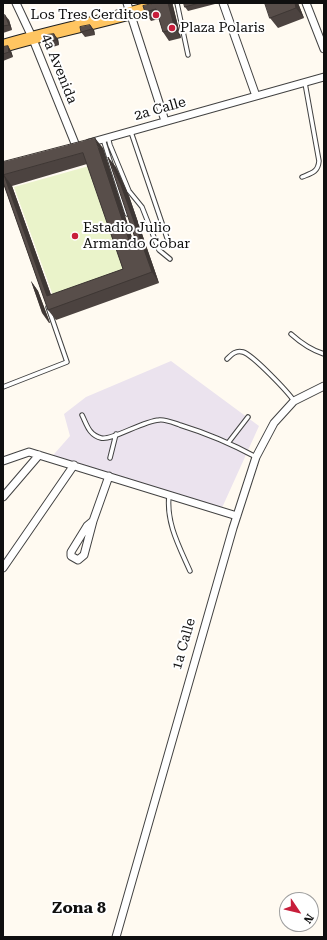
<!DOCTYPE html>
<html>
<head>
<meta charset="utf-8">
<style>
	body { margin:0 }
	#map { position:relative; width:327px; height:940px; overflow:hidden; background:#fffaf1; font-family:"Roboto Serif",serif }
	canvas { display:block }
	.frame { position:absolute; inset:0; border:4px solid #0f0f0f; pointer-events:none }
	.north { position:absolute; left:279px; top:892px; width:40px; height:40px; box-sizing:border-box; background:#fff; border:1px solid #9f9f9f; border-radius:50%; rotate:125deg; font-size:11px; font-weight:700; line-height:16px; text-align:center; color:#0f0f0f }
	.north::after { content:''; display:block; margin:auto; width:14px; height:18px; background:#c81e3b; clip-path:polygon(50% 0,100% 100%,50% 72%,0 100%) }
</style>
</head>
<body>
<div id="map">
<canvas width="327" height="940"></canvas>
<div class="frame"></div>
<div class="north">N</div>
</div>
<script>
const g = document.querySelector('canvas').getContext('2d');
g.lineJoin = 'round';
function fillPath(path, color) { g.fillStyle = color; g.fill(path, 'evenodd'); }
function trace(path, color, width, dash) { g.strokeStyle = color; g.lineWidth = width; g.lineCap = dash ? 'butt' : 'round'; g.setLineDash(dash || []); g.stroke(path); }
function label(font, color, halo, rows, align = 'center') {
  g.font = font + ' "Roboto Serif",serif'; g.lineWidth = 4; g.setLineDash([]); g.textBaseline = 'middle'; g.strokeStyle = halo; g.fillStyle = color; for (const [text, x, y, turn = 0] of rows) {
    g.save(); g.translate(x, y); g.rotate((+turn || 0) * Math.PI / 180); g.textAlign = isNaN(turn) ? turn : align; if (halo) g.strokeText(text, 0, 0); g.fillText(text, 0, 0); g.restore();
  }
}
const industrial = new Path2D(`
	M171,361L259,426L221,510L48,461L70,436L64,414L86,397Z`);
const pitch = new Path2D(`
	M89,166L128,278L56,304L14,187Z`);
const lane = new Path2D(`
	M177,3L188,55
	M131,132L167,238
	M108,137L110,145L129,191L142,207L159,250L170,259
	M103,139L127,214
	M302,177C312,173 318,172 319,161L305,83
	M291,334C301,343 311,350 324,354
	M227,359C232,354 236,350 243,352C253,355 288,392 294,401
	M3,387L67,362L48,307
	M82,415C87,425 89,435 101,438C111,441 143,421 159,420C165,419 174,423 180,425C206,433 232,444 256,457
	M228,443L248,417
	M110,458L116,434
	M169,495C166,523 179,546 190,571`);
const street = new Path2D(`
	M16,3L32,37L76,146
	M127,3L165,121
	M223,3L256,96
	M306,3L324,49
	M89,143L324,77
	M3,461L29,452L237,516
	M3,497L39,455
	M93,521L87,526L71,552V556L78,560L84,555L93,521L109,476
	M3,568L74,465
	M116,937L233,528L256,457L274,423L294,401L324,386`);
const primary = new Path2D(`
	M3,46C57,30 112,20 166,3`);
const wall = new Path2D(`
	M155,3H171L173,6L181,38L169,41L163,32L159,19L151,21L145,12Z
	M184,3H215V4L188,11L185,7Z
	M265,3H298L304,18L278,28L270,18Z
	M3,16L9,20L12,30L3,33Z
	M90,25L94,30L95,35L85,37L81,32Z
	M58,39L59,45L53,47L49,41Z
	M8,46L11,51L13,57L3,61V47Z
	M103,148L135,247H136L137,244L116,167L129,196L159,283L56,320L48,310L3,182V162ZM87,164L123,269L51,295L12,186Z
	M31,281L38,291L50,323H49L42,313Z`);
const shadedWall = new Path2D(`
	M168,3H171L173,6L181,38L175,29Z
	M295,3H298L304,18L296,8Z
	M5,15L9,20L12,30L9,25Z
	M90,25L94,30L95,35Z
	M54,34L58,39L59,45L56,40Z
	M8,46L11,51L13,57L9,52Z
	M95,138L103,148L138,256L131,246Z
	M108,157L116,167L129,196L159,283L152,272Z
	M4,175L12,186L55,306L47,296Z
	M31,281L38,291L50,323L42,312Z`);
const building = new Path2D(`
	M155,3H168L175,29L163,32L156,9L145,12L143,6Z
	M184,3H199L185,7Z
	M265,3H295L296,8L270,18Z
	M5,15L9,25L3,26V16Z
	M90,25L92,29L81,32L80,27Z
	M54,34L56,40L49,41L47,35Z
	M8,46L9,52L3,54V47Z
	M95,138L131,246L134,248L136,247L137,244L108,157L121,185L152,272L48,310L3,182V162ZM83,153L123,269L47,296L4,175Z`);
const markers = [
	[156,15,4,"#c81e3b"],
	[172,28,4,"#c81e3b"],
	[75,236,4,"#c81e3b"]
];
const poiNames = [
	["Los Tres Cerditos",148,15,"right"],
	["Plaza Polaris",180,28],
	["Estadio Julio",83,228],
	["Armando Cobar",83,244]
];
const streetNames = [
	["4a Avenida",59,69,68],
	["2a Calle",160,109,-16],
	["1a Calle",184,644,-74]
];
const quarterNames = [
	["Zona 8",79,908]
];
fillPath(industrial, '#ebe3ee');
fillPath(pitch, '#eaf3ca');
trace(lane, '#424242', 5.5);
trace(street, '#424242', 9);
trace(primary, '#202020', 14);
trace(lane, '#fff', 3.5);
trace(street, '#fff', 7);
trace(primary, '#ffc561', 12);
fillPath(wall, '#4c4340');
fillPath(shadedWall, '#3e3734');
fillPath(building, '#584e4a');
trace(building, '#3e3734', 1);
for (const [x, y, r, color] of markers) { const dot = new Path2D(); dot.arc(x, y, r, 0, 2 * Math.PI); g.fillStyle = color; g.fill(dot); trace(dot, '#fff', 1.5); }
label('14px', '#0f0f0f', '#fff', poiNames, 'left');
label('14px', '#0f0f0f', '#fff', streetNames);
label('bold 16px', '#0f0f0f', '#fff', quarterNames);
</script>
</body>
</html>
